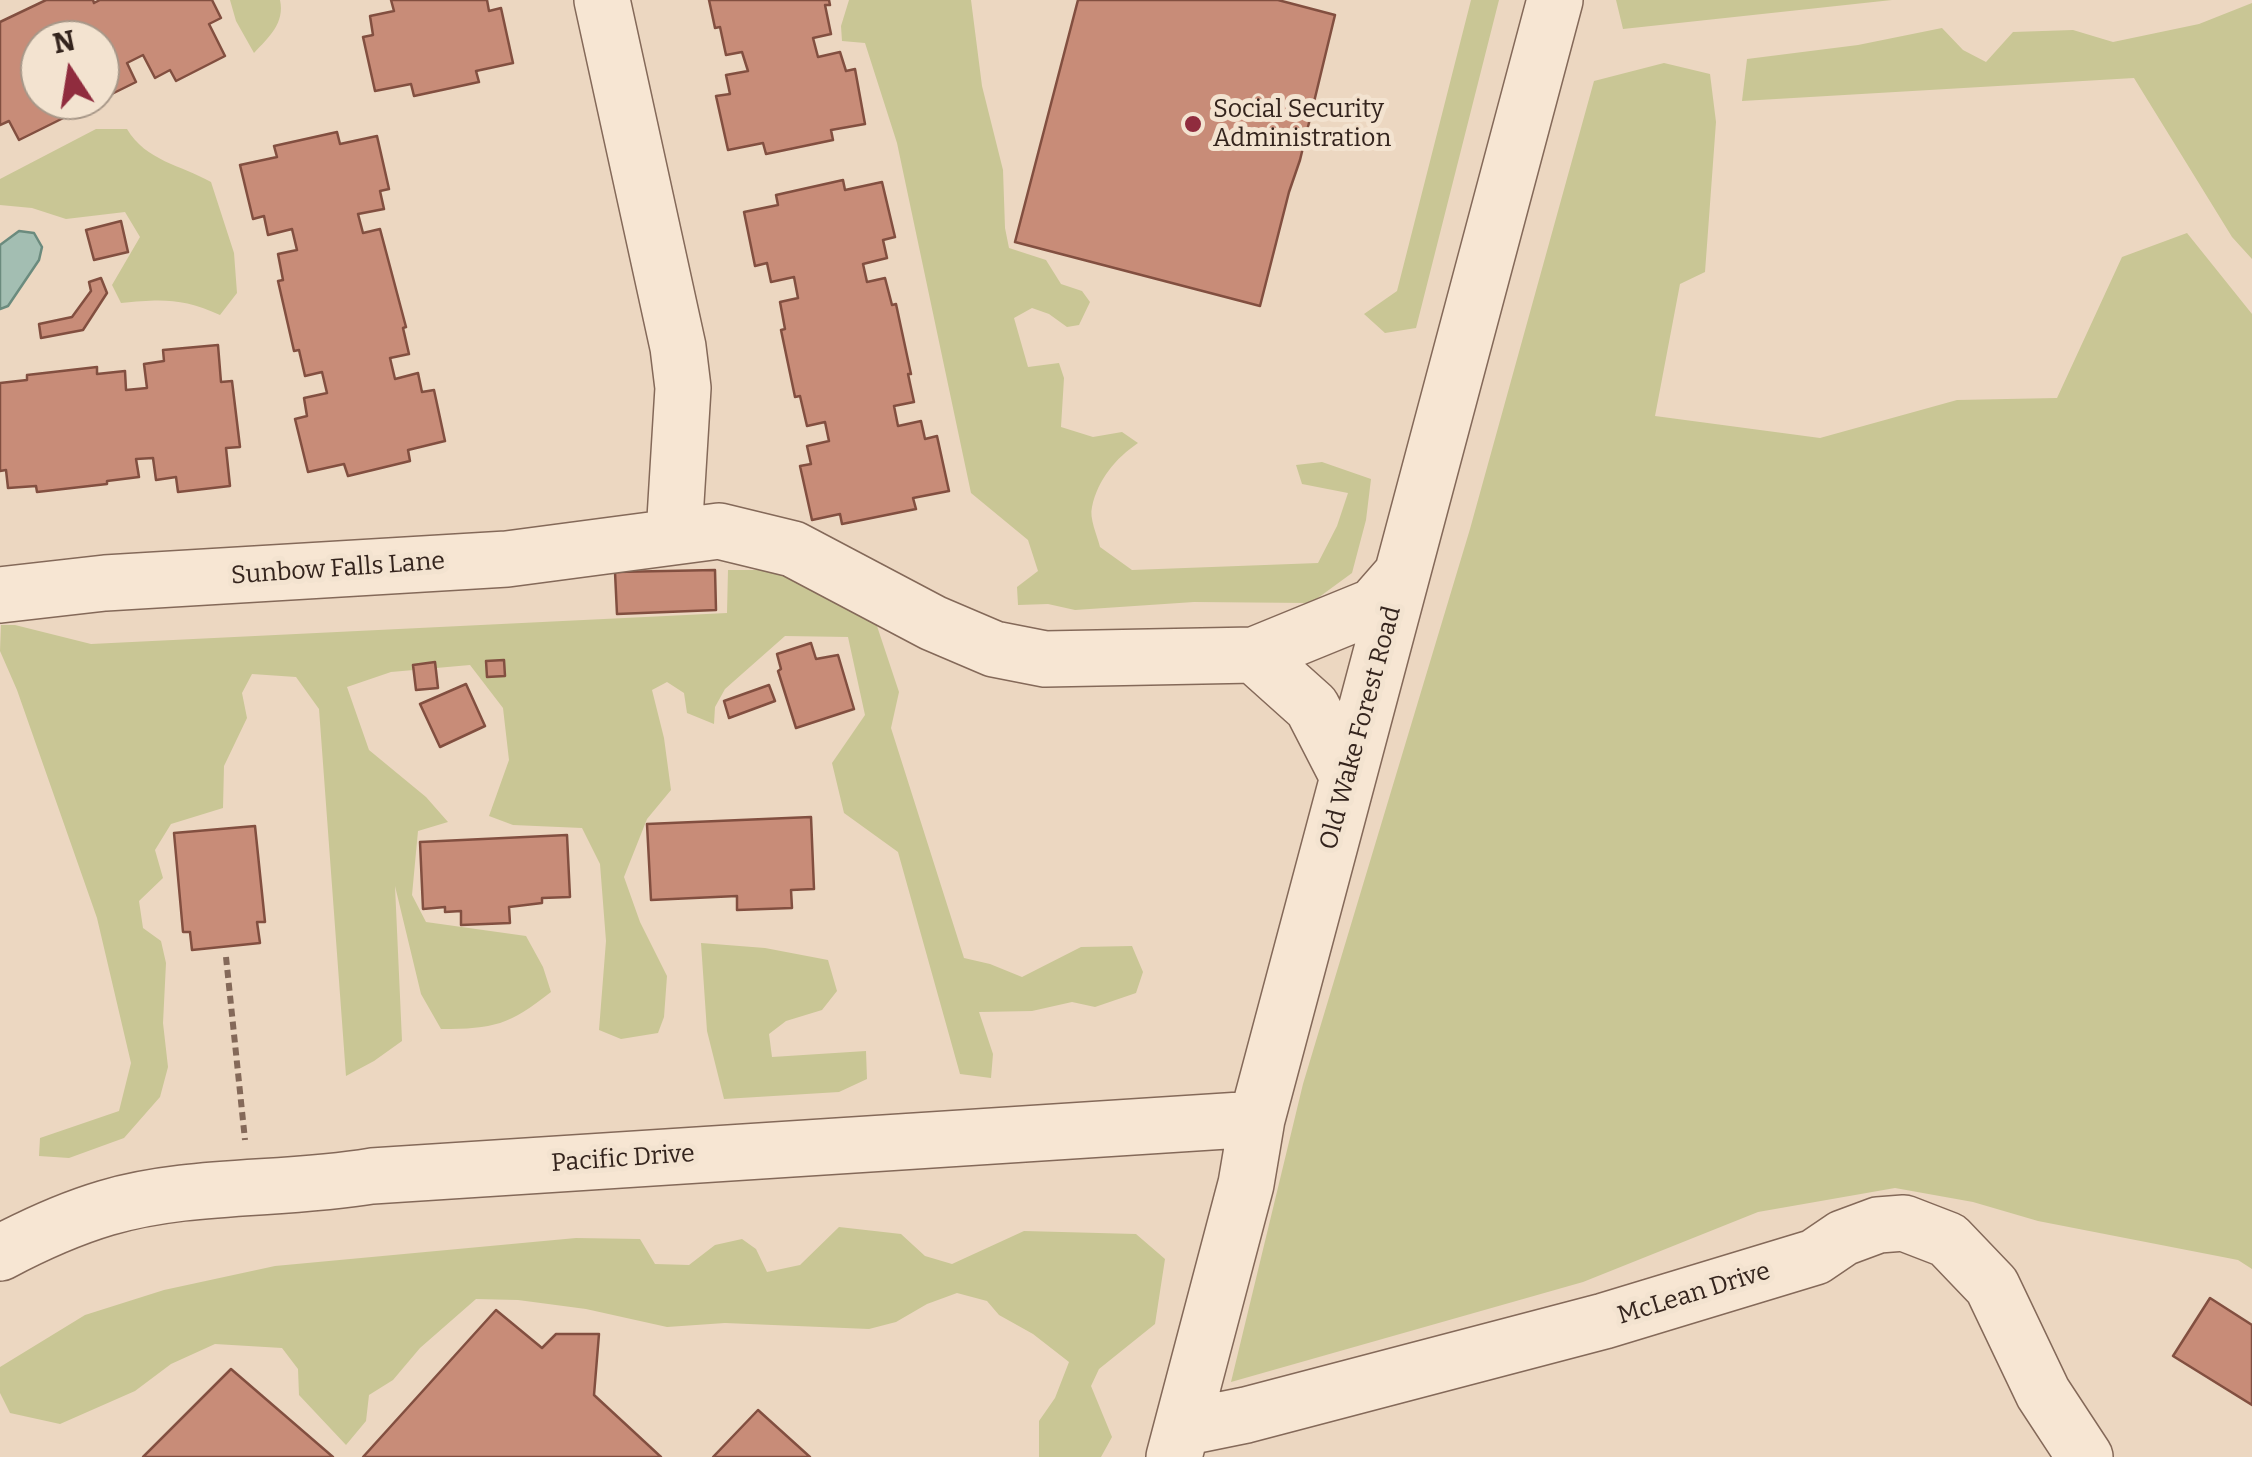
<!DOCTYPE html>
<html>
<head>
<meta charset="utf-8">
<style>
	body { margin:0 }
	#map { position:relative; width:2252px; height:1457px; overflow:hidden; background:#ecd7c1; font-family:Bitter,serif }
	canvas { display:block }
	.north { position:absolute; left:20px; top:20px; width:100px; height:100px; box-sizing:border-box; background:#f3e3d0; border:2px solid #a79788; border-radius:50%; rotate:348deg; font-size:28px; font-weight:700; line-height:40px; text-align:center; color:#34241d }
	.north::after { content:''; display:block; margin:auto; width:35px; height:45px; background:#902c3e; clip-path:polygon(50% 0,100% 100%,50% 72%,0 100%) }
</style>
</head>
<body>
<div id="map">
<canvas width="2252" height="1457"></canvas>
<div class="north">N</div>
</div>
<script>
const g = document.querySelector('canvas').getContext('2d');
g.lineJoin = 'round';
function fillPath(path, color) { g.fillStyle = color; g.fill(path, 'evenodd'); }
function trace(path, color, width, dash) { g.strokeStyle = color; g.lineWidth = width; g.lineCap = dash ? 'butt' : 'round'; g.setLineDash(dash || []); g.stroke(path); }
function label(font, color, halo, rows, align = 'center') {
  g.font = font + ' Bitter,serif'; g.lineWidth = 10; g.setLineDash([]); g.textBaseline = 'middle'; g.strokeStyle = halo; g.fillStyle = color; for (const [text, x, y, turn = 0] of rows) {
    g.save(); g.translate(x, y); g.rotate((+turn || 0) * Math.PI / 180); g.textAlign = isNaN(turn) ? turn : align; if (halo) g.strokeText(text, 0, 0); g.fillText(text, 0, 0); g.restore();
  }
}
const green = new Path2D(`
	M230,0H280C285,23 269,37 254,53L236,21Z
	M849,0H971L982,86L1003,170L1005,228L1009,248L1046,260L1061,284L1082,291L1090,302L1079,325L1067,327L1049,314L1032,308L1014,318L1028,367L1059,363L1064,378L1061,427L1093,437L1122,432L1138,443C1116,458 1098,479 1092,507C1089,518 1097,535 1100,547L1132,570L1318,563L1337,526L1348,493L1302,484L1296,465L1322,462L1371,479L1366,520L1352,573L1311,603L1194,602L1075,610L1048,604L1018,605L1017,587L1038,571L1028,540L971,493L897,143L865,43L842,41L841,26Z
	M1471,0H1499L1416,328L1385,333L1364,314L1397,291Z
	M1616,0H1892L1623,29Z
	M2252,3V259L2232,237L2134,78L1742,101L1747,59L1858,45L1942,28L1963,50L1986,62L2013,32L2073,30L2113,42L2199,24Z
	M1664,63L1710,74L1716,122L1705,272L1680,284L1655,416L1820,438L1957,400L2057,398L2122,257L2187,233L2252,314V1269L2238,1260L2038,1221L1973,1202L1895,1188L1758,1212L1583,1282L1231,1382L1303,1084L1470,529L1594,81Z
	M96,129H127C146,161 181,165 211,182L234,253L237,293L220,315C182,298 162,299 121,303L112,285L140,237L125,212L66,219L32,208L0,205V179Z
	M728,570H782L875,620L899,692L891,728L964,958L990,964L1022,977L1081,947L1132,946L1143,972L1136,993L1095,1007L1072,1002L1032,1011L979,1012L993,1054L991,1078L960,1074L898,852L844,813L832,763L865,715L848,637L785,636L725,689L715,707L714,724L687,713L684,693L667,682L652,690L664,738L671,790L647,819L624,877L640,922L667,976L664,1017L658,1033L621,1039L599,1030L606,941L600,864L582,828L513,825L489,816L509,760L503,708L470,665L391,672L347,687L369,750L426,797L448,822L418,831L412,895L426,922L526,936L543,967L551,992C509,1025 494,1029 441,1029L421,994L395,886L402,1041L374,1061L346,1076L319,709L296,677L252,674L242,693L247,718L224,766L223,808L171,824L155,850L163,878L139,901L143,928L161,941L166,963L163,1023L168,1067L160,1097L124,1138L69,1158L39,1156L40,1138L119,1111L131,1063L97,918L17,690L0,651L1,625H15L91,644L727,613Z
	M701,943L765,948L828,960L837,991L822,1010L786,1021L769,1034L772,1057L866,1051L867,1079L839,1092L724,1099L707,1031Z
	M839,1227L901,1234L925,1256L952,1264L1024,1231L1136,1234L1165,1259L1155,1324L1099,1369L1091,1386L1112,1437L1101,1457H1039V1421L1055,1398L1069,1362L1033,1334L999,1315L987,1301L957,1293L927,1304L896,1322L869,1329L725,1323L667,1327L586,1309L518,1300L476,1299L420,1348L393,1380L369,1395L366,1421L346,1445L299,1395L298,1369L282,1348L215,1344L171,1364L135,1391L60,1424L10,1413L0,1393V1367L85,1315L164,1290L275,1266L576,1238L640,1239L655,1264L689,1265L715,1245L742,1239L756,1249L767,1272L800,1265Z`);
const water = new Path2D(`
	M19,231L34,233L42,247L39,260L8,306L0,309V245Z`);
const building = new Path2D(`
	M46,0H93L94,3L100,0H212L221,18L209,24L225,56L176,81L170,70L155,78L143,55L127,63L136,82L19,140L9,121L0,125V22ZM40,40H100V100H40Z
	M391,0H487L489,11L501,8L513,63L476,71L479,82L414,96L411,84L375,91L363,37L373,35L370,16L394,11Z
	M709,0H829L830,5H825L831,34L813,38L818,57L840,52L846,71L855,69L865,124L831,130L833,140L766,154L763,143L728,150L716,96L730,94L726,75L748,71L742,52L726,55L720,27L715,28Z
	M1078,0H1278L1335,15L1300,160L1289,192L1260,306L1015,242Z
	M337,132L340,144L377,136L389,189L380,191L384,209L358,214L363,233L380,229L406,327L403,328L409,354L390,358L395,379L418,373L422,392L434,390L445,441L408,450L410,461L348,476L344,464L308,472L295,419L307,416L304,398L327,393L322,372L305,376L299,350L294,351L278,281L283,280L278,254L297,250L292,229L268,235L264,216L253,219L240,165L277,157L274,146Z
	M843,180L845,190L882,182L895,237L883,240L887,258L863,264L867,282L885,278L892,305L896,304L911,374H908L914,402L894,406L898,426L921,421L925,439L937,436L949,491L913,498L916,509L842,524L840,514L812,520L800,466L811,464L807,446L829,441L825,422L807,426L800,396L795,397L781,330L785,329L780,302L798,298L794,277L771,282L767,263L755,266L744,212L778,205L776,195Z
	M121,221L128,252L94,260L86,230Z
	M101,278L107,293L83,330L41,338L39,324L72,317L91,291L89,282Z
	M218,345L221,382L232,381L240,447L226,448L230,486L178,492L176,477L156,480L153,458L136,459L139,477L107,481V484L37,492L36,486L8,488L6,470L0,471V383L27,380V375L97,367V374L125,371L126,390L147,388L144,364L164,361L163,350Z
	M715,570L716,610L617,614L615,572Z
	M811,643L816,659L838,655L854,709L796,728L778,671L781,669L777,654Z
	M504,660L505,676L487,677L486,661Z
	M435,662L438,688L416,690L413,665Z
	M466,684L485,726L440,747L420,704Z
	M769,685L775,701L729,718L724,701Z
	M811,817L814,889L791,890L792,908L737,910V896L651,900L647,824Z
	M255,826L265,922H257L260,943L192,950L190,932H183L174,833Z
	M567,835L570,897L542,898V903L509,907L510,923L461,925V911L445,912V907L423,909L420,842Z
	M2210,1298L2252,1325V1405L2173,1356Z
	M496,1310L542,1348L556,1334H599L594,1395L661,1457H363Z
	M231,1369L333,1457H143Z
	M758,1410L810,1457H713Z`);
const path = new Path2D(`
	M226,957L245,1140`);
const minor = new Path2D(`
	M602,0L678,347L683,388L674,535
	M0,595L105,583L507,559L719,531L793,549L933,623L994,649L1045,659L1254,655L1374,606L1402,574
	M1254,655L1312,707L1348,777
	M0,1253C34,1235 69,1219 106,1208C189,1183 285,1191 372,1176L1257,1119
	M1182,1428L1246,1415L1604,1321L1815,1257L1843,1238L1878,1225L1904,1223L1948,1240L1992,1286L2043,1393L2085,1457
	M1174,1457L1246,1184L1257,1119L1555,0`);
const markers = [
	[1193,124,10,"#902c3e"]
];
const poiNames = [
	["Social Security",1213,110],
	["Administration",1213,139]
];
const streetNames = [
	["Sunbow Falls Lane",338,569,-4],
	["Old Wake Forest Road",1361,728,-75],
	["Pacific Drive",623,1159,-4],
	["McLean Drive",1694,1294,-17]
];
fillPath(green, '#c9c695');
fillPath(water, '#a3beb2');
trace(water, '#6b8b7e', 2.5);
fillPath(building, '#c88c78');
trace(building, '#824f40', 2.5);
trace(minor, '#846959', 58);
trace(path, '#846959', 6, [8, 5]);
trace(minor, '#f7e6d3', 55);
for (const [x, y, r, color] of markers) { const dot = new Path2D(); dot.arc(x, y, r, 0, 2 * Math.PI); g.fillStyle = color; g.fill(dot); trace(dot, '#f3e3d0', 4); }
label('25px', '#34241d', '#f3e3d0', poiNames, 'left');
label('25px', '#34241d', '#f3e3d0', streetNames);
</script>
</body>
</html>
